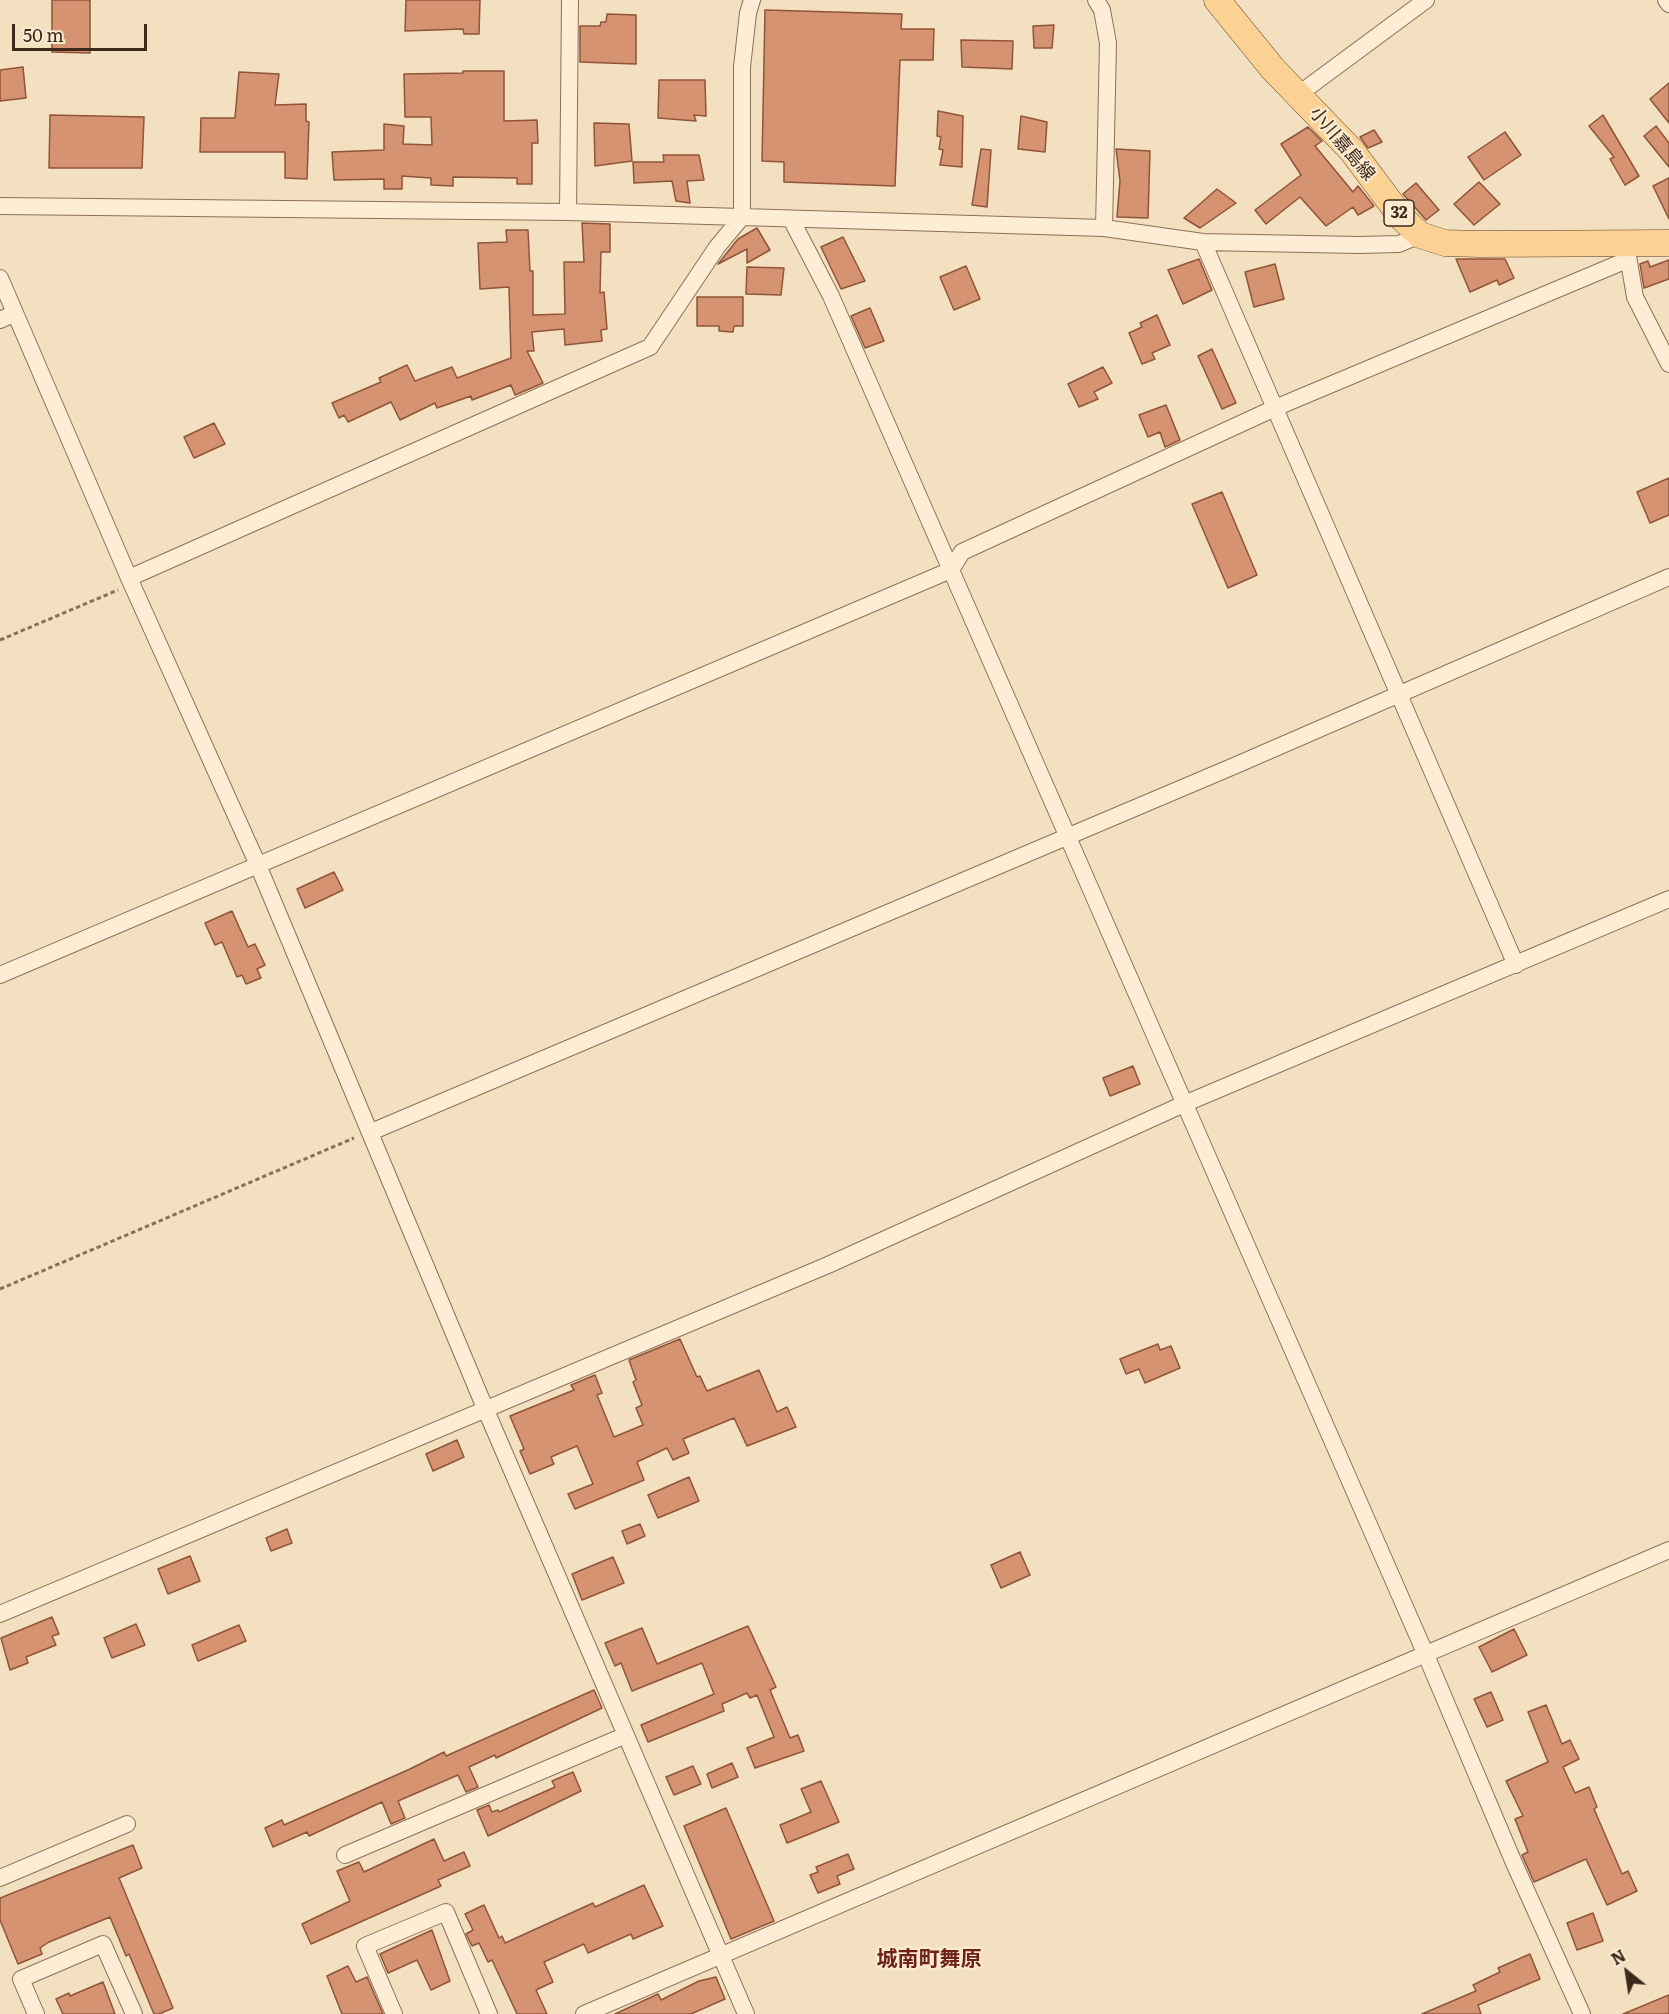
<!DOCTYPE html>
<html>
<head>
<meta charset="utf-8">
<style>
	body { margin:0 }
	#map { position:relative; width:1669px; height:2014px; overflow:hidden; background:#f3e0c0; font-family:Literata,serif }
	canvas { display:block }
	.north { position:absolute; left:1597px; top:1942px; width:60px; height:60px; -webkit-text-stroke:4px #f9ead0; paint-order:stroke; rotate:330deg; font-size:16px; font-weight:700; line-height:24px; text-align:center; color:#3c291c }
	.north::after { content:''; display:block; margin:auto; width:21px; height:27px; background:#3c291c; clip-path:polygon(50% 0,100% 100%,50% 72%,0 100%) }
	.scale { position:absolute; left:12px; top:24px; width:135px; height:27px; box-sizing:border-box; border:3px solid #3c291c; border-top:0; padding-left:8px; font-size:18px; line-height:21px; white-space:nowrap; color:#3c291c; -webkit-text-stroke:4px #f9ead0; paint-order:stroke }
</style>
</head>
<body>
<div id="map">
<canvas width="1669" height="2014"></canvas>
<div class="north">N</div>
<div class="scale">50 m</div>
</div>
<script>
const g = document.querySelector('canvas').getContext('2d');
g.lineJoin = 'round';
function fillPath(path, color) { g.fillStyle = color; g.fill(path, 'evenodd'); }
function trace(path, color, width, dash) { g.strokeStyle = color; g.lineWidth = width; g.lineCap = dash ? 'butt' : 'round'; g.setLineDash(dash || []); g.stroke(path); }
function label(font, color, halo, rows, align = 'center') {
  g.font = font + ' Literata,"Noto Sans JP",serif'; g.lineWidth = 4.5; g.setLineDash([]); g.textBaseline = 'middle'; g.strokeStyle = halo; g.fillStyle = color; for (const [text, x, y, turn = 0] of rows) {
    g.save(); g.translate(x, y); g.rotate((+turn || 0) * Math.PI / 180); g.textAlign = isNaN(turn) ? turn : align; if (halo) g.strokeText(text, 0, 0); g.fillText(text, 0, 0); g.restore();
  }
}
const building = new Path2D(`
	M52,0H90V53L52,52Z
	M406,0H480L479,34H464L463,29L405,31Z
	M765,10L902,14L901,29H934L933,60H900L895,186L784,182V162L762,161Z
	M607,14L636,15V64L580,62V26H600L601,22H606Z
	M1054,25L1052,48H1034L1033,26Z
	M961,40L1013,41L1012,69L962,67Z
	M23,67L26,98L0,101V70Z
	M463,71H504V121L537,120L538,143H532V184H517V178L453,177V186L431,185V178L402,176V189H384V179L334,180L332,152L384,150V124L404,126L403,144L432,145L431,117H405L404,74L463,73Z
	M239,72L279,74L275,105L306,104V121L309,122L307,179L285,178V152H200L201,118H235Z
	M659,80H705L706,116L694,115L696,121L658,118Z
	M1669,83V123L1650,99Z
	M938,111L963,116L962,167L940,165L943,150L939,149L941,137L937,136Z
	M50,115L144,117L142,168H49Z
	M1603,115L1639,176L1625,185L1610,159L1614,157L1589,126Z
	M1021,116L1047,122L1045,152L1018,149Z
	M594,123L629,124L632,161L595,166Z
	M1656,126L1669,143V167L1644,136Z
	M1308,127L1322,141L1315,146L1353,192L1358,186L1374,206L1358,215L1353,207L1326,226L1300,197L1266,224L1255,210L1301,175L1281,144Z
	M1374,130L1382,142L1368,148L1360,137Z
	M1505,132L1521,155L1484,180L1468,157Z
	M981,149L991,150L987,207L972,205Z
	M1116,149L1150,151L1148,218L1117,217L1120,181Z
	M663,155H699L704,180L687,181L690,203L676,201L672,181L634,183L633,162H664Z
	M1669,178V219L1653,186Z
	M1479,182L1500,204L1474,225L1454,204Z
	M1416,183L1439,210L1426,220L1403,194Z
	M1217,189L1236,203L1200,228L1184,218Z
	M582,223L610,224V252H601L600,293L604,292L607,329L601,330L602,341L565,345L564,329L532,332L534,351H527L543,383L515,395L511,385L472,400L471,396L437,408L435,403L400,420L391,402L348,422L344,415L339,418L332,403L381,382L379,378L407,365L415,381L452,367L457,378L511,358L509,287L480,289L478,243L507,242L506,230H528L530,271H533V315L565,314L564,262H584Z
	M757,228L770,250L747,263V249L718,264L738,239Z
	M843,237L865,281L841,289L821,247Z
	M1199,259L1212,290L1183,304L1168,270Z
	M1456,259H1505L1514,278L1499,285L1497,280L1470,292Z
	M1669,260V279L1644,288L1640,264L1648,261L1650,267Z
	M1275,264L1284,299L1254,307L1245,272Z
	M966,266L980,299L954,310L940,277Z
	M747,267L784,268L781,295L746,294Z
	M697,297H743V326H734L733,332L719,331V326H697Z
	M870,308L884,341L865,348L851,316Z
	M1157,315L1170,345L1152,353L1155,359L1142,364L1129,333L1142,327L1140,323Z
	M1212,349L1236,403L1222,409L1198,356Z
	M1103,367L1112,383L1094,392L1098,399L1079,407L1068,384Z
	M1166,405L1180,440L1165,447L1160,432L1148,437L1139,415Z
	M214,423L225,444L194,458L184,437Z
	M1669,478V515L1650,523L1637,492Z
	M1222,492L1257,575L1228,588L1192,504Z
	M334,872L343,890L305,908L297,889Z
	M232,911L248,947L255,944L265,965L257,969L261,978L246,984L242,975L237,977L222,942L215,945L205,923Z
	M1133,1066L1140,1084L1110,1096L1103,1078Z
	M680,1339L697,1377L700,1376L707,1391L759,1370L777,1412L787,1407L796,1427L747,1446L734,1418L683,1439L689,1453L673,1460L667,1448L637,1462L644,1480L575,1509L568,1494L593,1484L577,1446L551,1457L554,1464L530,1474L520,1451L524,1449L510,1416L574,1390L571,1385L595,1375L602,1393L597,1395L614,1437L643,1425L636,1408L642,1405L633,1382L636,1380L629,1360Z
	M1158,1344L1160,1350L1171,1346L1180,1368L1145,1383L1139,1369L1126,1374L1120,1359Z
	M457,1440L464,1457L433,1471L426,1454Z
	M689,1477L699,1501L658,1518L648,1495Z
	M640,1524L645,1536L627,1544L622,1531Z
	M287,1529L292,1543L271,1551L266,1538Z
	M1020,1552L1030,1575L1001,1588L991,1565Z
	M190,1556L200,1581L168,1594L158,1569Z
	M613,1557L624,1583L582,1600L572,1574Z
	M52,1617L59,1634L52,1636L56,1645L26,1657L28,1663L10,1670L1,1638Z
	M136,1624L145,1645L112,1658L104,1638Z
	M239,1625L246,1641L198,1661L192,1645Z
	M748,1626L776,1687L770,1690L790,1738L798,1735L804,1751L755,1768L747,1748L774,1737L757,1695L750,1698L747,1693L722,1704L724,1711L648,1742L641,1725L714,1694L702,1663L632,1691L621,1663L615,1666L605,1643L642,1628L657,1664Z
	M1514,1629L1527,1655L1492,1672L1479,1647Z
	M594,1690L602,1708L496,1758L495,1755L469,1767L478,1787L466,1792L458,1775L398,1801L405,1818L391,1824L382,1802L309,1836L307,1832L273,1847L265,1828L282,1820L284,1825L410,1769L444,1752L446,1756Z
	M1491,1692L1503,1720L1487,1727L1474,1699Z
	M1546,1705L1562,1744L1570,1740L1579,1759L1563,1767L1575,1793L1589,1787L1597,1807L1594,1809L1622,1874L1628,1871L1637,1891L1607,1905L1586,1859L1534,1882L1522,1855L1528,1852L1515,1819L1523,1816L1506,1781L1548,1762L1528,1712Z
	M732,1763L738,1777L712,1788L707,1774Z
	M693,1766L701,1784L674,1795L666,1777Z
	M573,1772L581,1791L488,1836L477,1810L489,1805L492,1812L498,1810L499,1812L555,1787L552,1781Z
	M821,1781L839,1822L787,1843L780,1825L811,1812L801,1789Z
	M726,1808L774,1921L731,1939L684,1826Z
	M434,1839L444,1861L464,1852L470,1866L438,1880L441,1886L311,1944L302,1924L350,1901L337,1871L359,1862L364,1872Z
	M133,1845L142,1868L119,1878L173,2008L159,2014H154L129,1954L126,1956L110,1917L49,1942L40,1948L42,1954L18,1964L0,1920V1898Z
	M848,1854L854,1869L837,1876L840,1884L818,1893L810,1875L818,1872L816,1867Z
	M644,1885L663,1926L633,1939L631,1934L588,1953L584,1944L544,1962L553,1982L536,1990L547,2014H517L492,1960L488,1962L479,1943L472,1946L466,1934L473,1930L465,1914L484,1905L499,1938L502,1936L505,1943L593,1903L595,1907Z
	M1593,1913L1603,1941L1577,1950L1567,1923Z
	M432,1930L450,1981L431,1990L417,1960L388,1973L380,1954Z
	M1530,1954L1540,1979L1478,2005L1481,2014H1422L1476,1991L1473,1985L1500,1972L1498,1968Z
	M348,1966L356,1982L367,1977L383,2014H342L327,1976Z
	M716,1977L725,1999L691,2014H615L658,1994L661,2000L699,1981Z
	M103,1982L115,2014H63L56,1999L69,1993L70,1996Z
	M1669,1995V2014H1623Z`);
const path = new Path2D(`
	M0,640L118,590
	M0,1289L354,1138`);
const street = new Path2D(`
	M1096,0L1102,10L1108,43L1104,228
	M1666,0L1669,4
	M1299,94L1426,0
	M0,206L568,212L742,217L1104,228L1203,242L1359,245L1399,244L1420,235
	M568,212L570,0
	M791,219L831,296L1426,1655L1514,1863L1582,2014
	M1203,242L1516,965
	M1627,250L1635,297L1669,364
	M0,278L129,578L258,865L485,1408L746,2014
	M0,320L15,313
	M129,578L650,347L717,247L742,217V67L748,13L752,0
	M0,975L951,570L962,552L1275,408L1627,260
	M371,1132L1234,766L1669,577
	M0,1614L828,1265L1184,1104L1669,899
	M345,1855L626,1735
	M0,1878L127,1824
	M36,2014L21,1979L103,1944L134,2014
	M394,2014L365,1946L446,1912L489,2014
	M584,2014L1669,1550`);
const primary = new Path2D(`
	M1217,0L1273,69L1352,151L1402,218L1420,235L1445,243L1479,244L1669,243`);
const shields = [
	[1399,213,30]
];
const shieldNames = [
	["32",1399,213]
];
const streetNames = [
	["小川嘉島線",1342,144,50]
];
const quarterNames = [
	["城南町舞原",929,1960]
];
fillPath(building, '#d59371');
trace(building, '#905438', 1.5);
trace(street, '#8e6f55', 18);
trace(primary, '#5b3d2a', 27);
trace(path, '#8e6f55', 3, [4.5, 3]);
trace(street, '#fdedd4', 16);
trace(primary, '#fbd293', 26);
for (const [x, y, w] of shields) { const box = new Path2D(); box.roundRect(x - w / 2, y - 13, w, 26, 4.5); g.fillStyle = '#f9ead0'; g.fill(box); trace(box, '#3c291c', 1.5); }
label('bold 16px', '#3c291c', null, shieldNames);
label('18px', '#3c291c', '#f9ead0', streetNames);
label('bold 21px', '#6e2116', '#f9ead0', quarterNames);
</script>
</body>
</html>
